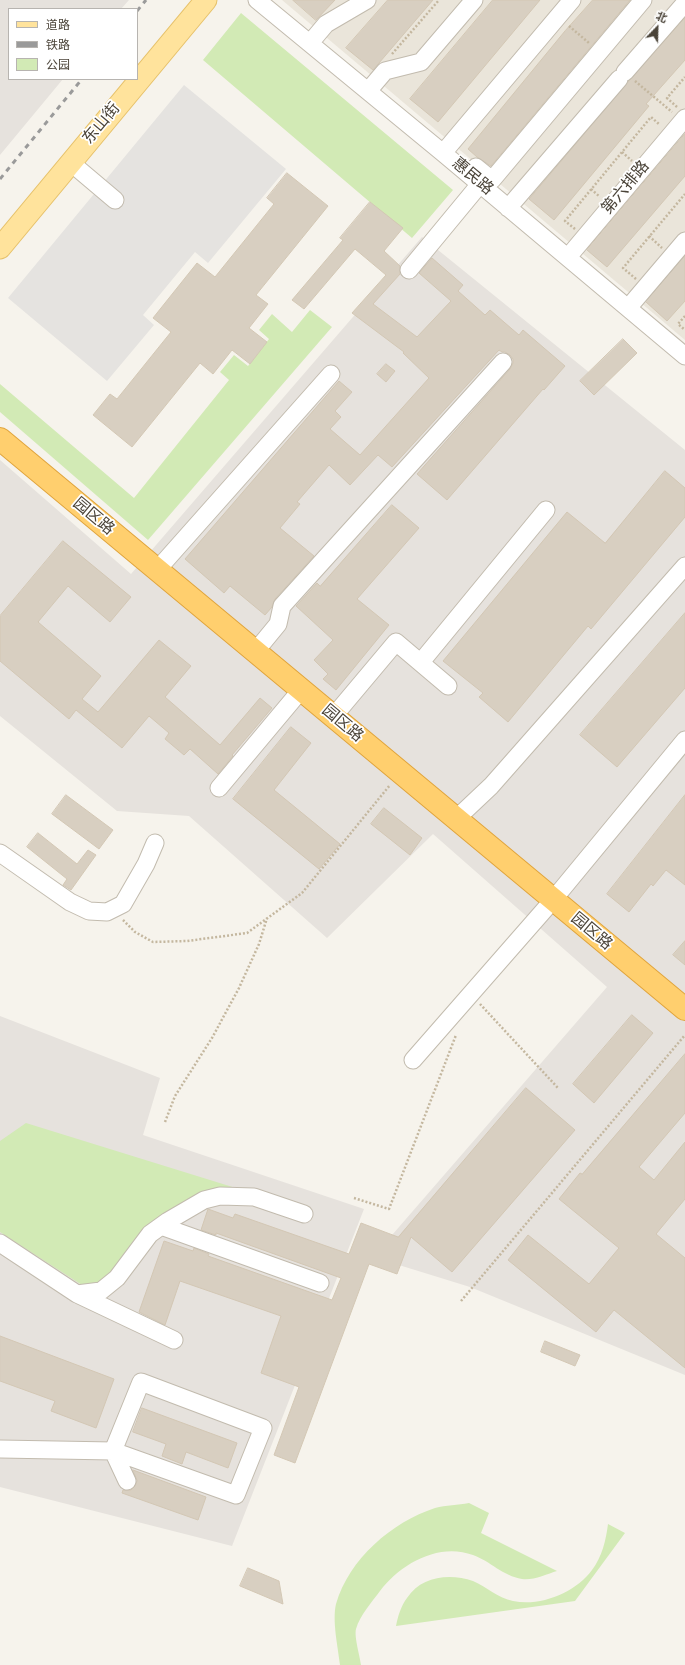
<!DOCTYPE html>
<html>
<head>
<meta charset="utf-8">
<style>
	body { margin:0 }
	#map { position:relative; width:685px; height:1665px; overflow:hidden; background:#f6f3ec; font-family:Jost,"Noto Sans SC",sans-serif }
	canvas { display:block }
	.legend { position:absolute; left:8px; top:8px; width:130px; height:72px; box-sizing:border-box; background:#fff; border:1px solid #b7b4b0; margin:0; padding:5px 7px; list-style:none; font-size:12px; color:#4b4439 }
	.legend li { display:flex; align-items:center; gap:8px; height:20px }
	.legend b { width:20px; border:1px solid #b7b4b0 }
	.north { position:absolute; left:637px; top:8px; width:40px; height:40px; -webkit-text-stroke:3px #fff; paint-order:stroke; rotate:23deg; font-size:11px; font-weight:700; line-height:16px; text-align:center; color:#4b4439 }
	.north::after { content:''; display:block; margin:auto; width:14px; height:18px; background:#4b4439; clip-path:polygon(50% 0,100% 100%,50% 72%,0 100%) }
</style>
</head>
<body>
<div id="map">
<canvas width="685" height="1665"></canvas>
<ul class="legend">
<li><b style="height:5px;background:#ffe39c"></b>道路</li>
<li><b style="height:5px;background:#9a9a9a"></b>铁路</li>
<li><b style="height:11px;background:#d2eab5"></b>公园</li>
</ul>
<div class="north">北</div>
</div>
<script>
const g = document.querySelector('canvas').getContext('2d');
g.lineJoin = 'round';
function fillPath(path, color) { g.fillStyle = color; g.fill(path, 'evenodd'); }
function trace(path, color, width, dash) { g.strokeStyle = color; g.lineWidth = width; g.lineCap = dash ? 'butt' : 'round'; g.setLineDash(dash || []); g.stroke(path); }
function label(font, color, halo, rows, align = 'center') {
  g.font = font + ' Jost,"Noto Sans SC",sans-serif'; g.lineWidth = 3.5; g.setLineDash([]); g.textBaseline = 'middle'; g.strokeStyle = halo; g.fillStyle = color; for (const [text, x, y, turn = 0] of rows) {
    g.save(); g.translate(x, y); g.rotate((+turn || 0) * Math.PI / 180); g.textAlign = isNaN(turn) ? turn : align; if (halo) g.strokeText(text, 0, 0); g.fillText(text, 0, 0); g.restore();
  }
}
const residential = new Path2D(`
	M282,0H685V340Z`);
const industrial = new Path2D(`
	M0,0H129L121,9H9V79H63L0,155Z
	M422,237L685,450V1375L470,1287L373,1257L607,987L433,834L327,938L189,816L117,811L0,716V460L131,574Z
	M0,1016L160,1078L143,1135L364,1209L232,1546L0,1487Z`);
const green = new Path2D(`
	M241,13L453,190L412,238L203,60Z
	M310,310L332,327L148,540L0,412V384L134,498L229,380L220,372L234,355L248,366L269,339L259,330L272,314L292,332Z
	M26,1123L239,1189L199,1197L104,1281L85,1287L0,1232V1141Z
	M469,1503L489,1513L481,1533L557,1571C547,1574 532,1581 522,1579C503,1576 490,1561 473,1555C439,1542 400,1564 380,1591C372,1602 360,1615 356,1629C354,1637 360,1656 361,1665H340C338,1647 332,1621 336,1604C349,1559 392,1522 435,1508C446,1505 458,1505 469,1503Z
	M608,1524L625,1533L575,1601L396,1626C398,1616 401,1606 407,1598C421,1576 450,1573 473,1581C487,1587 498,1598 513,1601C541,1607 576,1592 592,1570C602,1557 606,1540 608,1524Z`);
const parking = new Path2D(`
	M184,85L286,169L208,263L195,252L143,315L154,325L107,381L8,298Z`);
const building = new Path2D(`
	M293,0H335L316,20Z
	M388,0H433L373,70L346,48Z
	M493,0H540L438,122L410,99Z
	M593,0H630L491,166L477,157L468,149L565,31Z
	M685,18V60L646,104L649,106L554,220L529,199L629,81Z
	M685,134V176L607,267L587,250Z
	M287,173L328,206L256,295L268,304L249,328L267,342L250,364L232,350L213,374L200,363L132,447L93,415L110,394L117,399L171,332L153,318L197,263L215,277L274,204L267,198Z
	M370,202L403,228L384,251L400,266V274L373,304L417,337L451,301L419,273L432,258L463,285L458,291L485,315L490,310L519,335L523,330L565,366L544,390L543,389L447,500L417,474L510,369L513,363V359L510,355L505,352H502L499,350L392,467L378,455L350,485L329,465L297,502L300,504L280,528L314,556L275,599L272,607L265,615L230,586L224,593L185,559L339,381L352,392L335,411L341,417L330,429L360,455L429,378L403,353L404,352L352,313L386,275L355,249L304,309L292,300L343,240L340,238Z
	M685,256V301L667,321L646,302Z
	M623,339L637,353L594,395L580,381Z
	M386,364L395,371L386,382L377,374Z
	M665,471L685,488V517L591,629L588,626L508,722L479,697L483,693L443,661L567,512L605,543Z
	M392,505L419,528L357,599L389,625L336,690L323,679L328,674L314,660L333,640L296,606L317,583L320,586Z
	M63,541L131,597L110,622L68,586L38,622L101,676L82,699L98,712L159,640L191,666L165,697L220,745L260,698L272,708L232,755L233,756L218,774L190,749L184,755L165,739L169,733L149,716L122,748L76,710L69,719L0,661V616Z
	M685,613V688L617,767L580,735Z
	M291,727L311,743L274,790L340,844L319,869L233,799Z
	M66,795L113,830L99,849L52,814Z
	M685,795V885L666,870L653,886L651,884L629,912L607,894Z
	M384,808L422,838L410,855L371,824Z
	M38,833L77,864L88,850L96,855L71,890L63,885L67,879L27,847Z
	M685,941V965L673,955Z
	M632,1015L653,1033L594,1103L573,1084Z
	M685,1054V1113L639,1167L654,1180L685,1142V1199L656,1234L685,1258V1368L614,1310L596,1332L508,1260L528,1235L589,1284L619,1248L559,1199L580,1173L582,1174Z
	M526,1088L575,1130L452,1272L411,1237L397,1274L369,1264L295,1463L274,1455L299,1387L261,1373L281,1316L180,1281L165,1325L139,1312L164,1241L193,1251L194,1248L209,1254L208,1256L332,1300L341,1278L216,1233V1235L201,1230L208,1209L233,1218L235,1214L349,1254L361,1223L398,1237Z
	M0,1336L114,1379L96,1428L51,1411L55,1401L0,1381Z
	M545,1341L580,1355L575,1366L541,1352Z
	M142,1408L237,1443L228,1468L186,1452L182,1464L162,1456L166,1444L133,1432Z
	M133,1470L206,1497L198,1520L122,1493L123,1490H131L135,1486L137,1481Z
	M248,1568L279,1581L283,1604L240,1586Z`);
const path = new Path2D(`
	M569,26L589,43
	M392,54L439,0
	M635,81L672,112
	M677,107L667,98L685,77
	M622,152L632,161
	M591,189L600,197
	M575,229L565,221L651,117L660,125
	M649,236L662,248
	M636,279L623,268L685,194
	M685,316L678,324L685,330
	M123,920L135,932L153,942L187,941L247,933L302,893L390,785
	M480,1004L558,1088
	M165,1122L175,1096L212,1038L239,988L259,944L267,918
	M354,1198L389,1209L456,1035
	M461,1301L685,1035`);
const minor = new Path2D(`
	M257,0L443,153L685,356
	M310,43L326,24L367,0
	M625,72L685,3
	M368,91L385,71L421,62L474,0
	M443,153L572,0
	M70,162L115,200
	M476,167L492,180L643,0
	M508,208L619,79
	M568,257L685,118
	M409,270L480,184
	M628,308L685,241
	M157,570L331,374
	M255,652L278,624L282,606L503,362
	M421,662L546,510
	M333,717L396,642L448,686
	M219,788L301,690
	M456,819L491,786L685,566
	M0,853L70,902L89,911L107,912L123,904L146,864L155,843
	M413,1060L553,900L685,740
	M161,1226L320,1283
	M0,1243L77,1294L174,1340
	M77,1294L101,1291L117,1278L150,1234L168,1221L204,1200L220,1196L254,1197L304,1214
	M0,1449L113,1451L236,1495L263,1428L141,1382L113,1451L127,1481`);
const major = new Path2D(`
	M0,248L206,0`);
const highway = new Path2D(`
	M0,439L685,1009`);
const rail = new Path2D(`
	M137,11L146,0
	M0,179L82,79`);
const streetNames = [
	["东山街",102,124,-50],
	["惠民路",472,177,40],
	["第六排路",626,188,-50],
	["园区路",93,517,40],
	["园区路",342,724,40],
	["园区路",591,932,40]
];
fillPath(residential, '#eae5da');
fillPath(industrial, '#e6e2dd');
fillPath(green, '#d2eab5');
fillPath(parking, '#e5e3e0');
fillPath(building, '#d8cfc1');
trace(building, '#d3c7b4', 1);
trace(minor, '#c2bbae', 19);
trace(major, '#e6c16a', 23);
trace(highway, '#e0a43c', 24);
trace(path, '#c4b79f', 2.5, [2, 2]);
trace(minor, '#fff', 17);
trace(major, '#ffe39c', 21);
trace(highway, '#ffcf6e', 22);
trace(rail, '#9a9a9a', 3, [5, 5]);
label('16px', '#4b4439', '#fff', streetNames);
</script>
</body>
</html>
